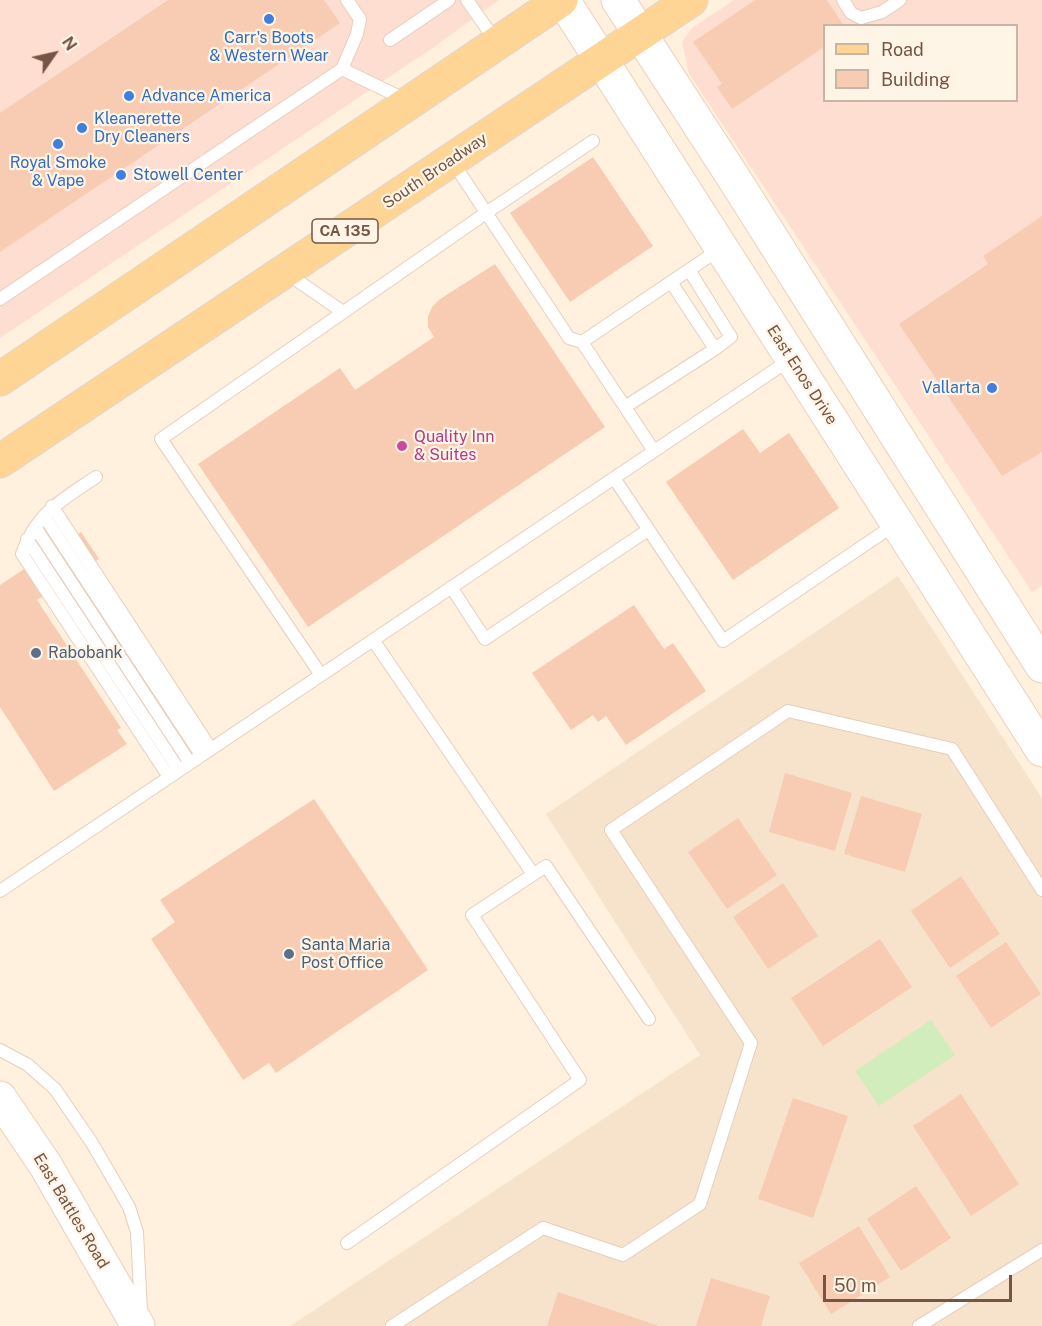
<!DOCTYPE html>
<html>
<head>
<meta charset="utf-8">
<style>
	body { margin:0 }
	#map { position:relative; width:1042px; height:1326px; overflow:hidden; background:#fff1de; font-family:"Public Sans",sans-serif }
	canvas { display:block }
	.legend { position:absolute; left:823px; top:24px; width:195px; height:78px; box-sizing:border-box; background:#fff5e7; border:2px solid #c9b5a6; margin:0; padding:8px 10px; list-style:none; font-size:18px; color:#754 }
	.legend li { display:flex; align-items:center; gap:12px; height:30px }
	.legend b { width:30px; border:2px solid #c9b5a6 }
	.north { position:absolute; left:24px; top:24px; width:60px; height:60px; -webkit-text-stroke:4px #fff5e7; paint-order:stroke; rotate:56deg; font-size:16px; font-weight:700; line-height:24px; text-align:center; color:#754 }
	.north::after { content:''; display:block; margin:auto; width:21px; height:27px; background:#754; clip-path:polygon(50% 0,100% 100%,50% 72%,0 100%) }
	.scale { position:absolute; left:823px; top:1275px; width:189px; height:27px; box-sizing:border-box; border:3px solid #754; border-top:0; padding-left:8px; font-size:18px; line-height:21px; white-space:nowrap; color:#754; -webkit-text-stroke:4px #fff5e7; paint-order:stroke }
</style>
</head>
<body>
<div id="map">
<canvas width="1042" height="1326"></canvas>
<ul class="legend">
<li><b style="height:8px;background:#ffd595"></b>Road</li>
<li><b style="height:16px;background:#f7ccb3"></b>Building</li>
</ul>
<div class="north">N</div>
<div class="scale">50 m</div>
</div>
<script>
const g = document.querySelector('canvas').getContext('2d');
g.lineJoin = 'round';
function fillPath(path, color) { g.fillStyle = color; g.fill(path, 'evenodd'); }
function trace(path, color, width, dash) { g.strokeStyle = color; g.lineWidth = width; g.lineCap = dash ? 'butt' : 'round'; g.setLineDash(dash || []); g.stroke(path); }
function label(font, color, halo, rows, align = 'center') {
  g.font = font + ' "Public Sans",sans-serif'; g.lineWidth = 4.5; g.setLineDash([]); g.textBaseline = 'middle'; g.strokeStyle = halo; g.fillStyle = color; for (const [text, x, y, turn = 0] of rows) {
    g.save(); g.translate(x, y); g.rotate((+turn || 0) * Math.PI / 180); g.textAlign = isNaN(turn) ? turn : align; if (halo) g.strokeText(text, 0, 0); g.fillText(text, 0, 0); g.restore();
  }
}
const residential = new Path2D(`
	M898,576L1042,798V1326H290L700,1055L546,814Z`);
const commercial = new Path2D(`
	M0,0H499L434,47L0,338Z
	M734,0H1042V586L1032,592L689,74L682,42L692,28ZM824,26H1016V100H824Z`);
const green = new Path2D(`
	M931,1020L955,1055L879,1106L855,1071Z`);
const building = new Path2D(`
	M168,0H324L340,23L0,252V113Z
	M755,0H827L844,26H824V47L732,109L717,87L722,84L693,42Z
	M593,157L653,246L570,302L510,213Z
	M1042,216V452L1002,476L899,324L988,264L983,256Z
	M495,264L605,427L308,627L198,464L340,368L355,390L434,337L428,327V316L432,307L440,299Z
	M743,429L760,453L789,433L839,508L733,580L666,482Z
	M81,532L99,559L37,600L121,728L117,730L127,744L54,791L0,707V585Z
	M634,605L664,649L673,643L706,691L626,745L606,716L598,722L593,715L571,730L532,673Z
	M785,773L852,793L835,851L769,832Z
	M861,796L922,814L905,872L844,854Z
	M314,799L428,970L276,1073L269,1063L243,1080L151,939L175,922L160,900Z
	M738,818L777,875L727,909L688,852Z
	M961,876L1000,934L950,968L911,911Z
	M783,883L818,936L768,969L733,917Z
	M880,939L912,987L823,1046L791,998Z
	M1006,942L1041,994L991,1028L956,976Z
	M961,1094L1019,1184L971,1216L913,1126Z
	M793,1098L848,1116L813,1218L758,1199Z
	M916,1186L951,1238L901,1271L867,1219Z
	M859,1226L890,1277L831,1314L799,1263Z
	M711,1278L770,1296L761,1326H696Z
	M558,1292L659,1326H547Z`);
const lane = new Path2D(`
	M467,0L497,43
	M843,0L851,13L861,18L882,12L900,0
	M390,40L449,0
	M342,69L406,100
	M452,161L569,338L582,342
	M689,270L731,337L715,349
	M285,272L343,312
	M0,299L342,69L357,34L360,19L347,0
	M625,407L715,349L671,282
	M654,451L582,342L720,249
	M96,477C62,500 36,513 22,554L169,777
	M614,478L723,641L897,523
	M52,506L211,749
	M44,516L201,755
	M35,527L190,763
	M27,539L179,770
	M451,587L485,639L648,530
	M373,640L533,874
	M321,675L161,439L486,213L593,141
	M0,891L791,359
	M0,1050L28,1065L55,1089L92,1143L129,1207L137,1232L141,1312
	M347,1243L580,1080L472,915L546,866L649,1019
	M392,1326L543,1228L623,1255L700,1204L751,1043L611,830L788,711L952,749L1042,890
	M919,1326L1042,1250`);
const secondary = new Path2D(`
	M563,0L1042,750
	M618,0L733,177L1042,666
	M0,1098L46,1166L138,1326`);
const primary = new Path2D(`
	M0,379L561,0
	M0,461L691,0`);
const markers = [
	[269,19,6,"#3f7fe0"],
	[129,96,6,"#3f7fe0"],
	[82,128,6,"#3f7fe0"],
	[58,144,6,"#3f7fe0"],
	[121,175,6,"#3f7fe0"],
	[992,388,6,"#3f7fe0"],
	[402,446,6,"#d1479c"],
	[36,653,6,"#5c6f8a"],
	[289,954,6,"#5c6f8a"]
];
const shields = [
	[345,231,66]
];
const shieldNames = [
	["CA 135",345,231]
];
const shopNames = [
	["Carr's Boots",269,38,"center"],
	["& Western Wear",269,56,"center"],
	["Advance America",141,96],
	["Kleanerette",94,119],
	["Dry Cleaners",94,137],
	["Royal Smoke",58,163,"center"],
	["& Vape",58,181,"center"],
	["Stowell Center",133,175],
	["Vallarta",980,388,"right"]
];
const streetNames = [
	["South Broadway",435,171,-34],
	["East Enos Drive",802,375,57],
	["East Battles Road",71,1211,59]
];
const hotelNames = [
	["Quality Inn",414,437],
	["& Suites",414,455]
];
const serviceNames = [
	["Rabobank",48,653],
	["Santa Maria",301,945],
	["Post Office",301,963]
];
fillPath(residential, '#f7e3cc');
fillPath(commercial, '#ffded2');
fillPath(green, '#d1edbc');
fillPath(building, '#f7ccb3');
trace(lane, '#e5cebd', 14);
trace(secondary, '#ebcfb9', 35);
trace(primary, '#ded6d2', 35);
trace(lane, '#fff', 12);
trace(secondary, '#fff', 33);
trace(primary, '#ffd595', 33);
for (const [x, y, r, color] of markers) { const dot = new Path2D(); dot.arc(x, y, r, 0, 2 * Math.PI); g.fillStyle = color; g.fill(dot); trace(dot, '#fff5e7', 2); }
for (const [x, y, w] of shields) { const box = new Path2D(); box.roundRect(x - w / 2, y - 12, w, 24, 4.5); g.fillStyle = '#fff5e7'; g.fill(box); trace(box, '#754', 1.5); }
label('bold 15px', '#754', null, shieldNames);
label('16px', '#366cbe', '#fff5e7', shopNames, 'left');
label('16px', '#754', '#fff5e7', streetNames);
label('16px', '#b23c85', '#fff5e7', hotelNames, 'left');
label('16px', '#4e5e75', '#fff5e7', serviceNames, 'left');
</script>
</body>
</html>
